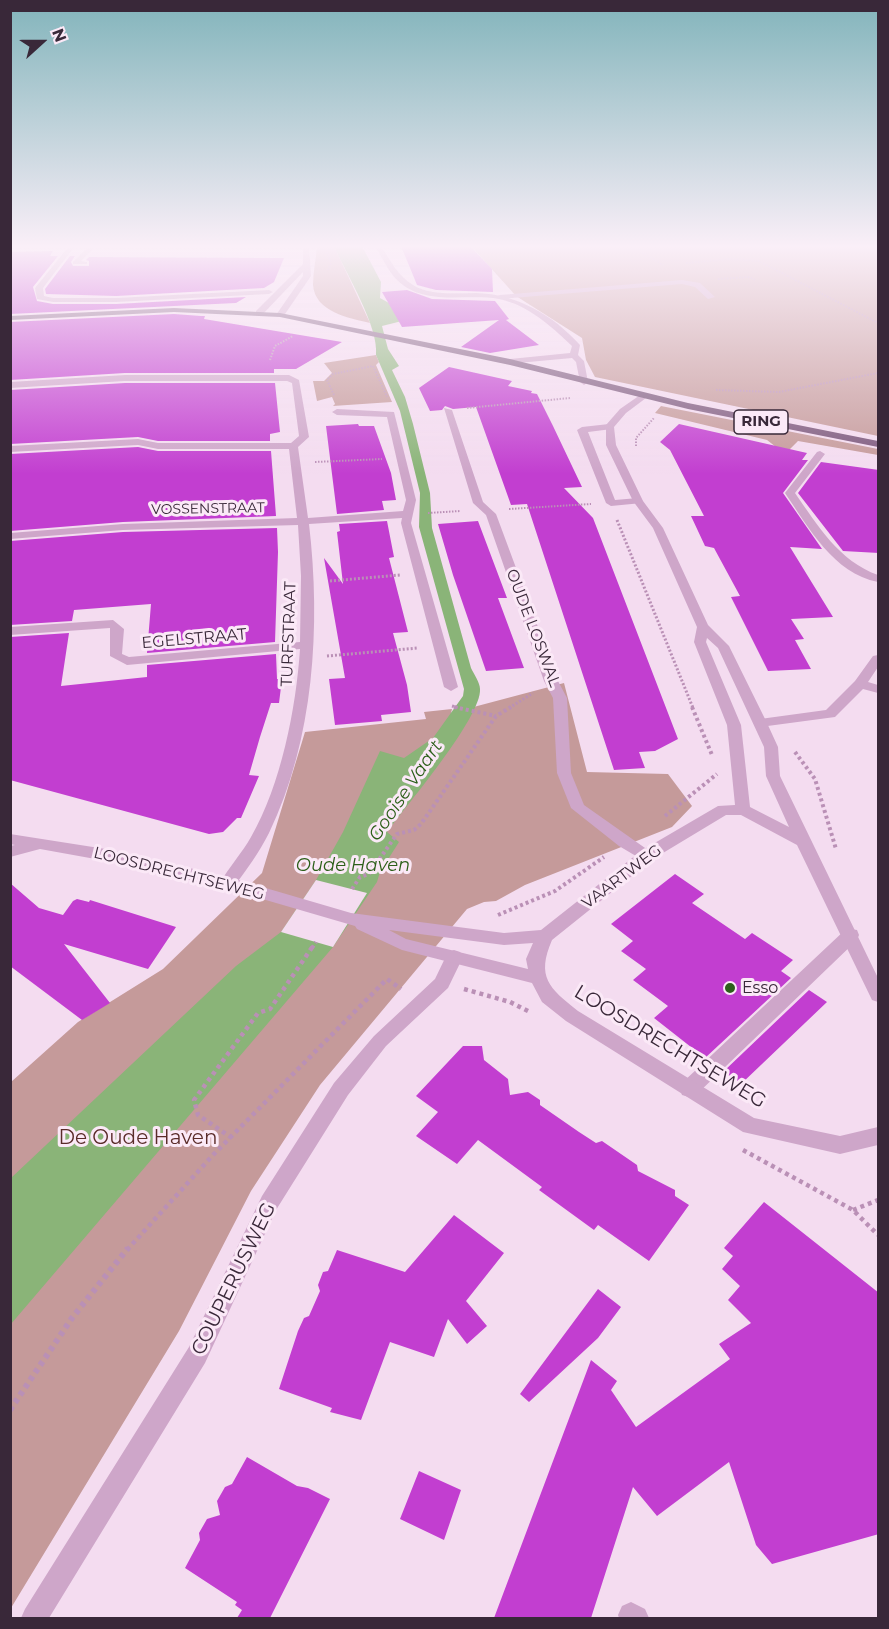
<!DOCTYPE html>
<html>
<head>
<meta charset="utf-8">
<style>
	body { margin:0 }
	#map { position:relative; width:889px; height:1629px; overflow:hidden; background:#f4dcf0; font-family:Montserrat,sans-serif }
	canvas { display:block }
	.frame { position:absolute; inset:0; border:12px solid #392839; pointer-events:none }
	.north { position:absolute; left:12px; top:12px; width:60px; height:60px; -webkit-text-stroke:4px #fbe9f7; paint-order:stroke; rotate:69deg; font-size:16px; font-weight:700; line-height:24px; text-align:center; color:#392839 }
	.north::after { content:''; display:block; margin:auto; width:21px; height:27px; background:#392839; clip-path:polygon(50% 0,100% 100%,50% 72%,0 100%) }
</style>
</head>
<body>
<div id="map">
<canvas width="889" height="1629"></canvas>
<div class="frame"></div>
<div class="north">N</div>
</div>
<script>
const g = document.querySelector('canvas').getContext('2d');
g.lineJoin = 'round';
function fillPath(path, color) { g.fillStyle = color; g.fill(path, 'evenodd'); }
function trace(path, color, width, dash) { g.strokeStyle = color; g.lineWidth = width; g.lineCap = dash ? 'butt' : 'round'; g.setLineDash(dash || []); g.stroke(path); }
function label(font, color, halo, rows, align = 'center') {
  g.font = font + ' Montserrat,sans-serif'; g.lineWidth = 6; g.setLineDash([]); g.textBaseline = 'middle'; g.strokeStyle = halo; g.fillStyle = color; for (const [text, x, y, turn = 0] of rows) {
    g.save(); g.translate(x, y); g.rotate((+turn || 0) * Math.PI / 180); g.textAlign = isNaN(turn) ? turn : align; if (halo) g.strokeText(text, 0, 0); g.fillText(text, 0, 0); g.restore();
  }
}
const green = new Path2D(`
	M317,246H334L370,323C349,318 315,312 313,285C313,272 316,259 317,246Z
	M471,246H878V436L595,377L586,360L582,338L516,296Z
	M376,355L379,362L376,365L392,402L333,406L335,404L332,397L317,401L313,381H324L332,373L324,363Z
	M661,406L878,449V455L798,441L785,454L767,440L655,413Z
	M564,683L587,772L668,774L692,806L672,827L525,885L496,901L484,902L467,909L320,1085L251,1191L179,1331L11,1608V1082L78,1022L163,969L262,873L305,732L426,719L424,712L452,709L451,713Z`);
const water = new Path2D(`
	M334,246H362L381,282L380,298L389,303L402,321L382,326L388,349L399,366L392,370L405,397L413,424L430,493L432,528L471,668C474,674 480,683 480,689C482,717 406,806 387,832L399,842L380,872L377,882L333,947L11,1324V1178L236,966L281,932L316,880L343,832L380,751L404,758L433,738L463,696L464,689L419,527L420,493L400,411L376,355C379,326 346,274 334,246Z`);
const pier = new Path2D(`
	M316,880L367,893L333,947L281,932Z`);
const building = new Path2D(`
	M401,246H470L492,269L493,292L436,290L417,285Z
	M53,251L50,256H58L33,287L37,301L53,304H116L246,297L236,303L10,314V252Z
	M70,256H75L71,262L73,266H89V261L86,260L89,257L284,258L274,282L264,288L116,296L46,294L45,289Z
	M407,290L432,299L495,301L509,319L506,320L539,345L490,353L461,347L499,320L402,327L382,292Z
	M174,314L201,316H205L204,319L342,342L296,369H274V373H125L10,380V322Z
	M449,367L512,381L508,386L532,391L531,393L537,394L553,426L582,487L564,488L593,518L678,739L655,751L639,752L645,768L614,770L527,504L511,505L476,407L453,409L445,406L442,410L430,411L419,388Z
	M125,383H275L280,432L270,434V441H158L138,437L10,444V390Z
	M358,424L359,426H374L391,473L396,500L382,501L384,510L337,514L326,426Z
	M679,424L807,453L802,460H808L783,493L822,549L790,547L833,617L791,619L804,639L795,640L811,669L768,671L731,597L740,596L714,548L705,546L691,516H704L670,450L660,442Z
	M138,447L158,451H271L276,516L123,522L10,531V454Z
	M821,462L879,470V553L843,551L798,493Z
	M387,521L394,557L389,558L408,632L393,633L407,685L411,712L381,715L382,721L335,725L329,679L345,678L324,558L343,584L337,532L340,531L339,524Z
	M478,521L507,598H498L524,668L486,671L453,575L438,524Z
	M277,528L278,552L275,642L147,653L151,604L74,610L72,621L10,625V541L123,532Z
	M69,633L61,686L147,677V665L276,654L277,679H282L279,703H271L260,737L249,775L259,776L241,818H237L223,832L209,834L10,780V637Z
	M675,874L704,894L692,903L745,939L752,933L793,960L781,971L791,978L705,1058L654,1018L668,1006L633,980L646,969L621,951L633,941L611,924Z
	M10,883L39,908L63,915L73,901L77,899L89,902L90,900L176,927L148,969L64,944L110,1003L82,1020L10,966Z
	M809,990L827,1002L740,1085L723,1072Z
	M463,1046H482L484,1060L508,1079L510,1095L528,1092L540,1100V1105L579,1132L596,1143L602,1141L637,1165L638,1171L675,1190V1196L689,1205L649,1261L598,1225L594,1230L539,1190L542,1187L478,1140L457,1164L416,1136L438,1112L416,1096Z
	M764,1202L879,1293V1534L772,1564L756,1545L729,1462L657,1516L633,1487L591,1618H494L591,1360L617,1381L611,1390L636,1427L730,1359L719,1344L751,1323L728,1300L740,1286L722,1269L733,1256L724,1248Z
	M454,1215L504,1253L466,1301L487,1326L467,1344L448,1319L434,1357L390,1342L361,1420L330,1412L332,1408L279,1389L298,1331L304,1318L309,1316L320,1291L318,1285L323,1272L328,1271L337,1250L405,1272Z
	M598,1289L621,1307L598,1338L529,1402L520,1394Z
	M247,1457L297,1486L308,1488L330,1499L270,1618H237L242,1610L235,1605L237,1602L185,1568L200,1540L199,1533L207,1519L220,1515L217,1501L225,1487L232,1484Z
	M419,1471L461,1490L444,1540L400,1519Z`);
const pathFar4 = new Path2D(`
	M632,246L663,265
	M327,252L331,263L328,270
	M686,263L731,259L759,261L878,323
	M718,279L748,277L756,280
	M270,360L275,346L293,336
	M716,390L779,392L878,373
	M334,395L327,380L333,374L373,366L387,397
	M467,408L570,398
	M636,446V438L654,418
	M315,462L382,459
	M509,509L591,504
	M428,513L460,511`);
const pathFar3 = new Path2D(`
	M617,520L693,708
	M330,581L400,575
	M327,656L418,648
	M452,706L459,708
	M509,708L533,693`);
const pathFar2 = new Path2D(`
	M454,707L496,716
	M692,707L712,755
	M795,752L815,779L836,849
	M665,816L717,774
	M352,889L360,877L369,874L397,834L414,830L421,824L496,716L511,707
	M498,915L555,891L604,857
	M312,948L316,942`);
const pathFar1 = new Path2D(`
	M464,989L510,1002L528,1011
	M232,1138L198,1115L194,1100L258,1013L270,1009L313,946
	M743,1150L853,1210L878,1235
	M853,1210L878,1200
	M127,1250L213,1155L387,979L401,989`);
const path = new Path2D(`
	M10,1410L72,1318L128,1248`);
const service = new Path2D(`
	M69,246H75L43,288L44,296L53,298H116L269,290L273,292L269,294L116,302H53L37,299L35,288Z
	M89,246H96L81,261L87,262V264H73V262Z
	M682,280L700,283L715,297L708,299L695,287L682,284L500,299L496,297L500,295Z
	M820,451L825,454L795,493C818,526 839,561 878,575V582C833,573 809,528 785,493L817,452Z
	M851,929L857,930L859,935L857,940L696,1095L689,1097L682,1095L680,1089L682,1083L845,930Z`);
const minor = new Path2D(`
	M303,246H309L311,276L283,317L276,315L303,276V272L262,315H256V311L303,264Z
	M375,246H381C390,260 398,276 413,285C431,296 455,293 476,293C517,294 553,315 580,345L578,355L584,361L588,382L584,385L580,382L576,362L572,358L507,364V360L510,359L570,353L572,346C551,326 528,305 499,299C465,293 425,307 397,280C388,271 382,257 375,246Z
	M125,375H289L299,380L309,437L298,447L308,518L403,511L406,500L387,417L337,415L332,412L337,409L394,412L416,500L411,523L458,687L451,691L444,687L401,523L402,518L309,524C321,626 314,740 269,833C259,853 246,870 234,887H222L220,883C229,867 242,853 251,837C281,785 296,709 300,649L127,665L110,656V628L10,635V627L113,620L124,629L122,654L129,657L300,642L301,576L298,525L123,530L10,539V533L123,524L297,518L289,449H158L138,445L10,452V446L138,439L158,443H291L299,436L292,383L287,381H125L10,388V382Z
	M444,408L452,410L483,502L496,514L558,681L567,698L571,773L584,805L655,855L653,859H641L619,846L571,808L557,773L553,698L544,681L486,515L473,503Z
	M609,424L612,425V429L588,432L615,500L638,498L643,501L642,503L611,506L606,503L577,430L582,427Z
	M878,655V667L868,682L878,685V693L863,689L835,717L760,727L753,723L760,719L826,710L855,681L873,656Z
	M454,950L460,952L463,957L448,988L386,1046L348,1095L276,1210L205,1363L49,1618H21L25,1609L189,1347L262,1196L334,1083L374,1036L435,979L448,952Z
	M631,1602L645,1609L649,1618H619L618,1615L622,1606Z`);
const tertiary = new Path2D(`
	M643,393L646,394V398L626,413L614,427L616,445L643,501L663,528L708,625L729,646L767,723L778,747L780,776L878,978V1002L872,1000L797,845L741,815H726L653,859L552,940C536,977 549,988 578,1011L754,1118L840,1136L878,1127V1145L840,1154L743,1132L566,1021L542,1002L532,983L402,950L357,929L355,926L228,889L112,862L40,849L10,857V846L15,845L10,844V834L112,850L228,877L351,913L504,933L541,930L641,851L718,806L735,805L727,725L694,642L697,627L653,528L633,501L606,445V425L620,409ZM707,638L718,648L764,747L766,776L789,827L750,807L741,725L706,642ZM389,930L504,945L533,943L526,959L528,969L406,939Z`);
const primary = new Path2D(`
	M174,308L280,313L510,359L688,403L878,441V447L688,409L510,365L280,317L174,312L10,320V316Z`);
const markers = [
	[730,988,6,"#2c5f19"]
];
const farStreetnames = [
	["VOSSENSTRAAT",208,509,-1]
];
const shields = [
	[761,422,54]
];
const shieldNames = [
	["RING",761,422]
];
const streetNames = [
	["OUDE LOSWAL",533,628,69],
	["TURFSTRAAT",289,634,-88],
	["EGELSTRAAT",194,639,-5],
	["LOOSDRECHTSEWEG",179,874,14],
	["VAARTWEG",622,877,-37]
];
const poiNames = [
	["Esso",742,988]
];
const waterNames = [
	["Gooise Vaart",406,791,-56],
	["Oude Haven",353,866]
];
const nearStreetnames = [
	["LOOSDRECHTSEWEG",670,1047,31],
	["COUPERUSWEG",234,1279,-64]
];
const nearParknames = [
	["De Oude Haven",138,1138]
];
fillPath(green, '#c59a9a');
fillPath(water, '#8ab478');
fillPath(pier, '#f4dcf0');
fillPath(building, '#c23ed0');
trace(pathFar4, '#ba90b6', 2, [1.5, 1.5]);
trace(pathFar3, '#ba90b6', 3, [2, 2]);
trace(pathFar2, '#ba90b6', 4, [3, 3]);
trace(pathFar1, '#ba90b6', 4.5, [4, 4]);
trace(path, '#ba90b6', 6, [4.5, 4.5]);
fillPath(service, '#cea6c9');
fillPath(minor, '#cea6c9');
fillPath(tertiary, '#cea6c9');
fillPath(primary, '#7c587c');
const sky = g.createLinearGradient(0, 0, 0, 474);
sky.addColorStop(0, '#82b4bb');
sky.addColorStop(0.52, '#faeff8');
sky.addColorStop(1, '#faeff800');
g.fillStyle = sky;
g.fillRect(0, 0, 889, 474);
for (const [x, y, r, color] of markers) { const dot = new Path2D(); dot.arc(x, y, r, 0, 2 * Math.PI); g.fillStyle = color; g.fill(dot); trace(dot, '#fbe9f7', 2); }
label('14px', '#392839', '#fbe9f7', farStreetnames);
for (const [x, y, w] of shields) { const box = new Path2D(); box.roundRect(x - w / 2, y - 12, w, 24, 4.5); g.fillStyle = '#fbe9f7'; g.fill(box); trace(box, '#392839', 1.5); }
label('bold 15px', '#392839', null, shieldNames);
label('16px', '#392839', '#fbe9f7', streetNames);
label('16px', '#392839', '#fbe9f7', poiNames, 'left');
label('italic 18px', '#2c5f19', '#fbe9f7', waterNames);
label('20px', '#392839', '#fbe9f7', nearStreetnames);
label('20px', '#5a2b29', '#fbe9f7', nearParknames);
</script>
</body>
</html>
